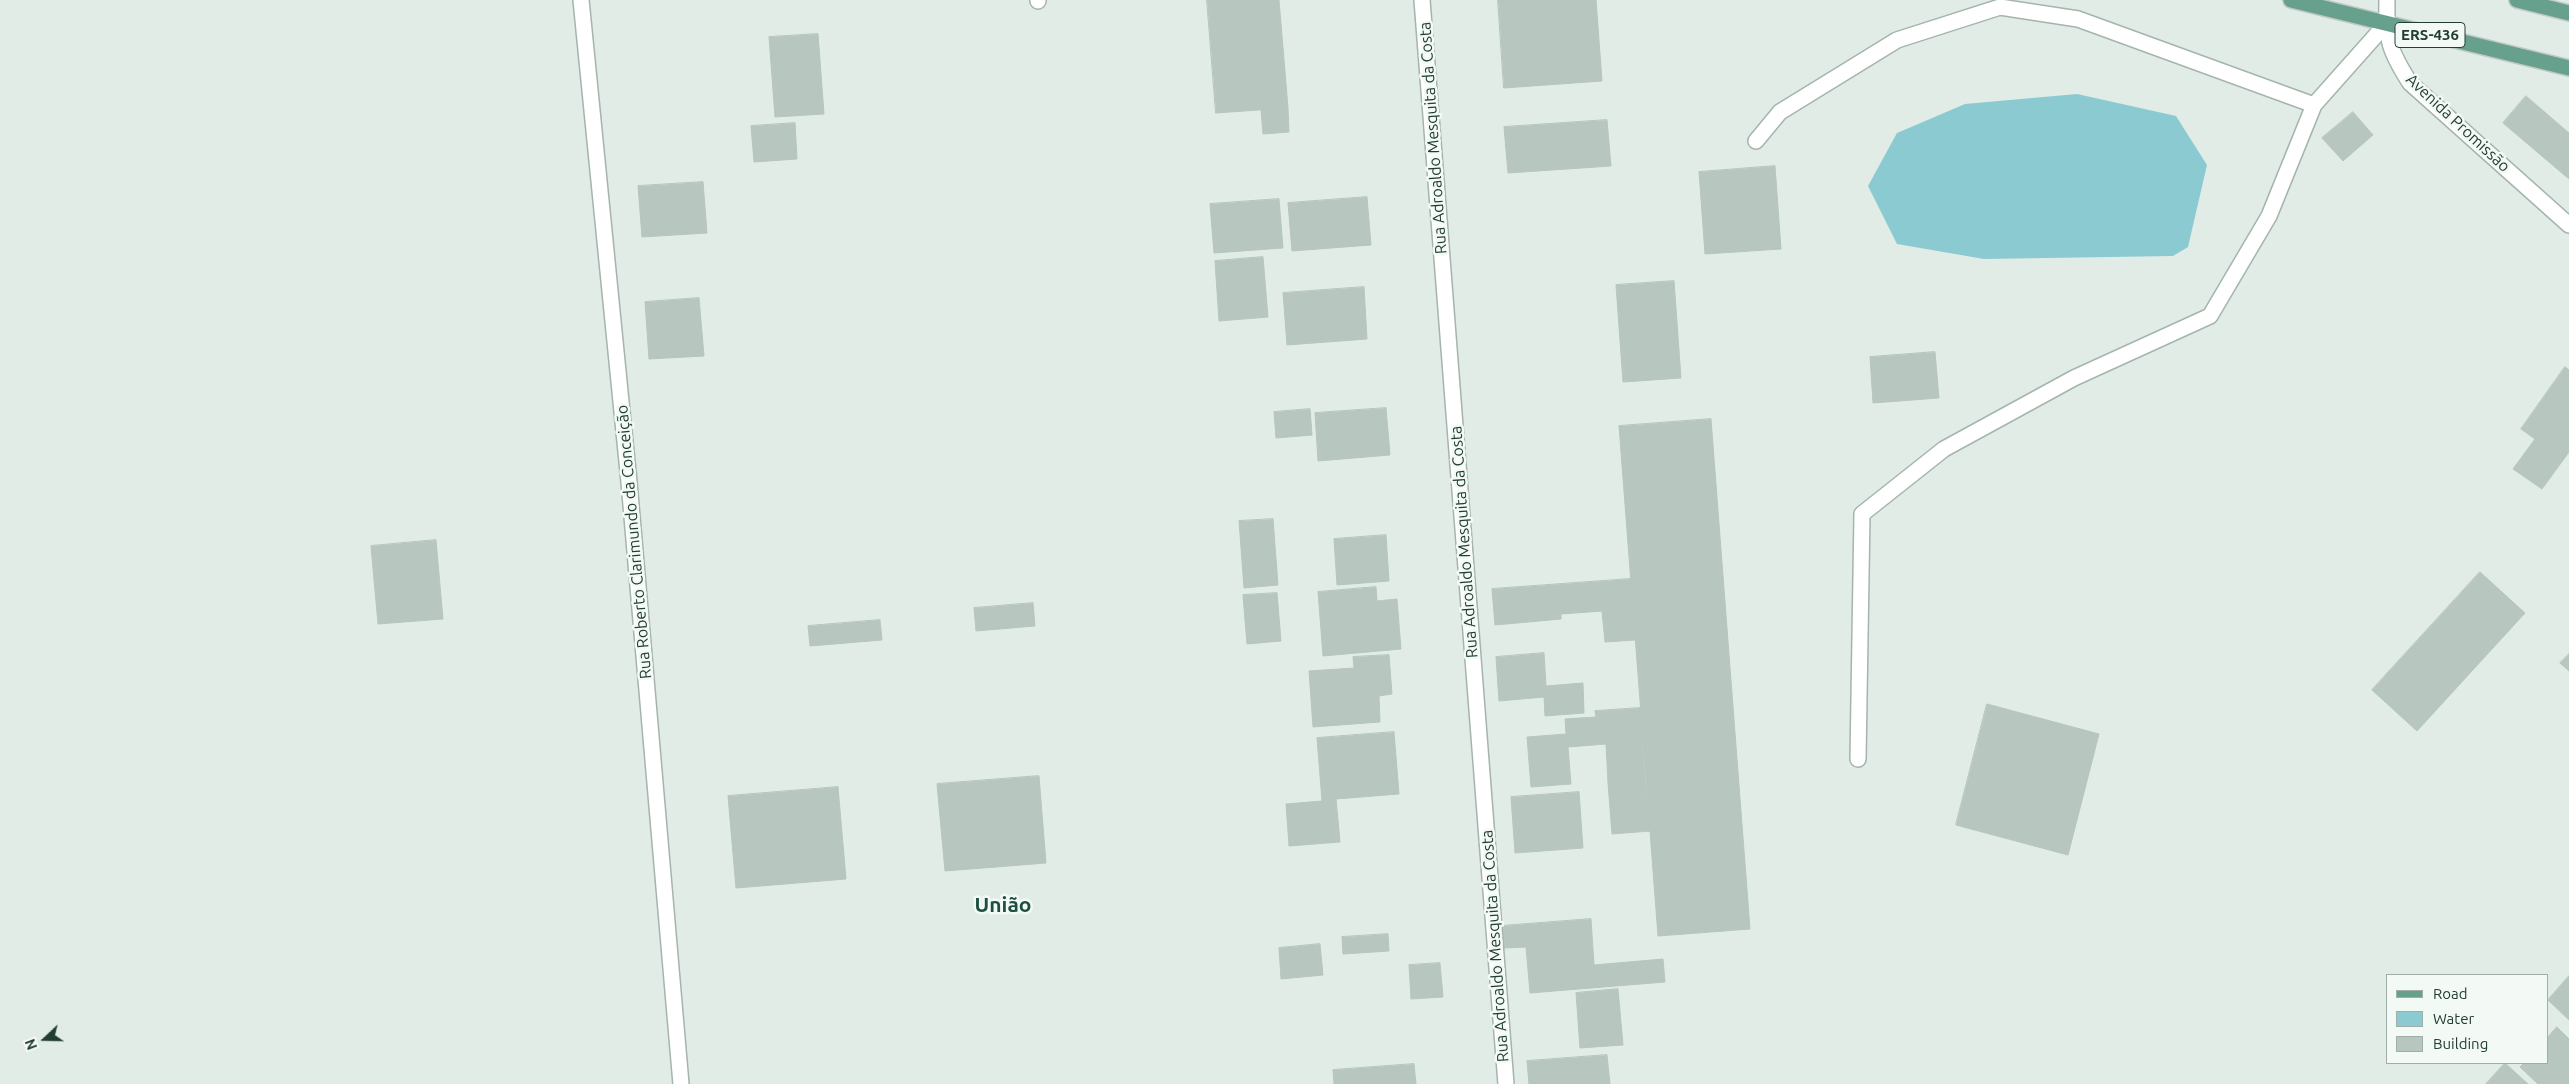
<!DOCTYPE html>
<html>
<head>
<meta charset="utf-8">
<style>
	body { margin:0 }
	#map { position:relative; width:2569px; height:1084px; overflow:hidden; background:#e2ece7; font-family:Ubuntu,sans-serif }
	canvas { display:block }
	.legend { position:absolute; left:2386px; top:974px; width:162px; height:90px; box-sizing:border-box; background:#f3f9f5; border:1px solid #9faea8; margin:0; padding:6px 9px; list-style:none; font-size:15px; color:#223d34 }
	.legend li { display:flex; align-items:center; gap:10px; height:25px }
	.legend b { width:25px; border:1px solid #9faea8 }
	.north { position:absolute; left:20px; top:1014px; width:50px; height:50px; -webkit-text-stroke:4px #f3f9f5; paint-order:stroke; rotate:249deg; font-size:14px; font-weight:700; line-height:20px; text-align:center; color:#223d34 }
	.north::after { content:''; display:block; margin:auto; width:18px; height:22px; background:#223d34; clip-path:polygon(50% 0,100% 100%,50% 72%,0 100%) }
</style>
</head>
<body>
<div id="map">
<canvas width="2569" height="1084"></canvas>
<ul class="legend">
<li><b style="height:6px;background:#67a18e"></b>Road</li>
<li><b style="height:14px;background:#8bcad0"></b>Water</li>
<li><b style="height:14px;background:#b7c7c0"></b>Building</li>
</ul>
<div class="north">N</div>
</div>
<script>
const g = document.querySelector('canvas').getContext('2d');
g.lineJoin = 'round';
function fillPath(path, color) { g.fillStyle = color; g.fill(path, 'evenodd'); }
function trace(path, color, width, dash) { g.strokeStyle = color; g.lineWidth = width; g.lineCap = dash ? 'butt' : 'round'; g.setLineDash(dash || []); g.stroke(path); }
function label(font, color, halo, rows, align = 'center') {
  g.font = font + ' Ubuntu,sans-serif'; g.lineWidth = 5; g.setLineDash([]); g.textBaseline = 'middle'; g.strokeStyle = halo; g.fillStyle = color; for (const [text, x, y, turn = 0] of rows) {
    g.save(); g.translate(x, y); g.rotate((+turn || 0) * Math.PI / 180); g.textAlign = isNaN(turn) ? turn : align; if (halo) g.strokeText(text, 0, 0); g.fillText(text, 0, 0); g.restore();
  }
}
const water = new Path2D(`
	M2077,94L2176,116L2207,165L2188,247L2173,256L1984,259L1897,244L1868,186L1897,133L1965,104Z`);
const building = new Path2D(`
	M1207,0H1279L1288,108L1216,113Z
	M1498,0H1596L1602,81L1504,88Z
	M818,34L824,114L775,117L769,37Z
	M2526,96L2569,133V179L2503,123Z
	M1288,108L1289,132L1263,134L1261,110Z
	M2353,112L2373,135L2343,161L2322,138Z
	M1607,120L1611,166L1508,173L1504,127Z
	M795,123L797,159L754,162L751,126Z
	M1775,166L1781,249L1705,254L1699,172Z
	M703,182L707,233L642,237L638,186Z
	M1367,197L1371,245L1292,251L1288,203Z
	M1279,199L1283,248L1214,253L1210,204Z
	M1263,257L1268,317L1219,321L1215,261Z
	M1674,281L1681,378L1623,382L1616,285Z
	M1364,287L1367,339L1287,345L1283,293Z
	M699,298L704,356L649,359L645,302Z
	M1935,352L1939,398L1873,403L1870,357Z
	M2565,367L2569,370V452L2542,489L2513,469L2535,439L2521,429Z
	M1386,408L1390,455L1318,461L1315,413Z
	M1310,409L1312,435L1276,438L1274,412Z
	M1711,419L1750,929L1658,936L1619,426Z
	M1273,519L1278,585L1244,588L1239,521Z
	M1386,535L1389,581L1337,585L1334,539Z
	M436,540L443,619L378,624L371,546Z
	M2480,572L2525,613L2417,731L2372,690Z
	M1630,579L1635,640L1605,642L1602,611L1561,614V619L1495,625L1492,589Z
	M1376,587L1377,601L1397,599L1401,649L1323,656L1318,592Z
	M1277,593L1281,641L1247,644L1243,595Z
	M1033,603L1035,626L976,631L974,608Z
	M880,620L882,640L810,646L808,626Z
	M1544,653L1546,686L1583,683L1584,713L1545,716L1544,697L1499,701L1496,657Z
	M2569,654V671L2560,663Z
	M1389,655L1392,694L1379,696L1380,722L1313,727L1309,671L1354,668L1353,657Z
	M1987,704L2099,734L2068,855L1956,825Z
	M1640,708L1645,780L1608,783L1606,744L1568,747L1571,784L1531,787L1527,737L1566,734L1565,719L1596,717L1595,711Z
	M1394,732L1399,794L1336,799L1340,842L1289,846L1286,804L1322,801L1317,738Z
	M1039,776L1046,863L945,871L937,784Z
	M1645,780L1650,831L1612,834L1608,783Z
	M838,787L846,879L736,888L728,796Z
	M1579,792L1583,848L1515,853L1511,797Z
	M1591,919L1594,965L1663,959L1665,982L1530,993L1526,947L1503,948L1501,926Z
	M1388,934L1389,951L1343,954L1342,937Z
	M1320,944L1323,975L1281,979L1279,948Z
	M1440,963L1443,997L1411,999L1409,965Z
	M2569,976V1020L2548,1000Z
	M1618,989L1623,1045L1580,1048L1576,993Z
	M2557,1027L2569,1039V1084H2538L2520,1067L2524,1063H2548V1037Z
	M1607,1055L1610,1084H1529L1527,1061Z
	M2505,1063L2528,1084H2486Z
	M1414,1064L1416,1084H1334L1333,1070Z`);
const lane = new Path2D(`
	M1756,141L1780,112L1897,40L2000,7L2078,19L2314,105
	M1858,759L1862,514L1944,449L2074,378L2210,316L2269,216L2314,105L2386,24`);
const street = new Path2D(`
	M581,0L629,482L681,1084
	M1038,0V1
	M1422,0L1506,1084
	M2387,0C2386,40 2389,50 2410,83L2569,225`);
const primary = new Path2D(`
	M2291,0L2569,68
	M2517,0L2569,13`);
const shields = [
	[2430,35,70]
];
const shieldNames = [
	["ERS-436",2430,35]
];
const streetNames = [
	["Avenida Promissão",2458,123,43],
	["Rua Adroaldo Mesquita da Costa",1433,138,-94],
	["Rua Roberto Clarimundo da Conceição",634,542,-95],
	["Rua Adroaldo Mesquita da Costa",1464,542,-94],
	["Rua Adroaldo Mesquita da Costa",1495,946,-94]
];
const districtNames = [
	["União",1003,905]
];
fillPath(water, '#8bcad0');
fillPath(building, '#b7c7c0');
trace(building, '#b5c6bd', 1);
trace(lane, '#a5b4ae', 18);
trace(street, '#a5b4ae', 18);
trace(primary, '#c1c9c6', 18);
trace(lane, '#fff', 15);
trace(street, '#fff', 15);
trace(primary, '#67a18e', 15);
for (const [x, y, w] of shields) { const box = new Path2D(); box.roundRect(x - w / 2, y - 12.5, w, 25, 4); g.fillStyle = '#f3f9f5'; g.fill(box); trace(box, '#223d34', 1); }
label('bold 15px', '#223d34', null, shieldNames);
label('16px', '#223d34', '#f3f9f5', streetNames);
label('bold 21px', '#1e4f40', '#f3f9f5', districtNames);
</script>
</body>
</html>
